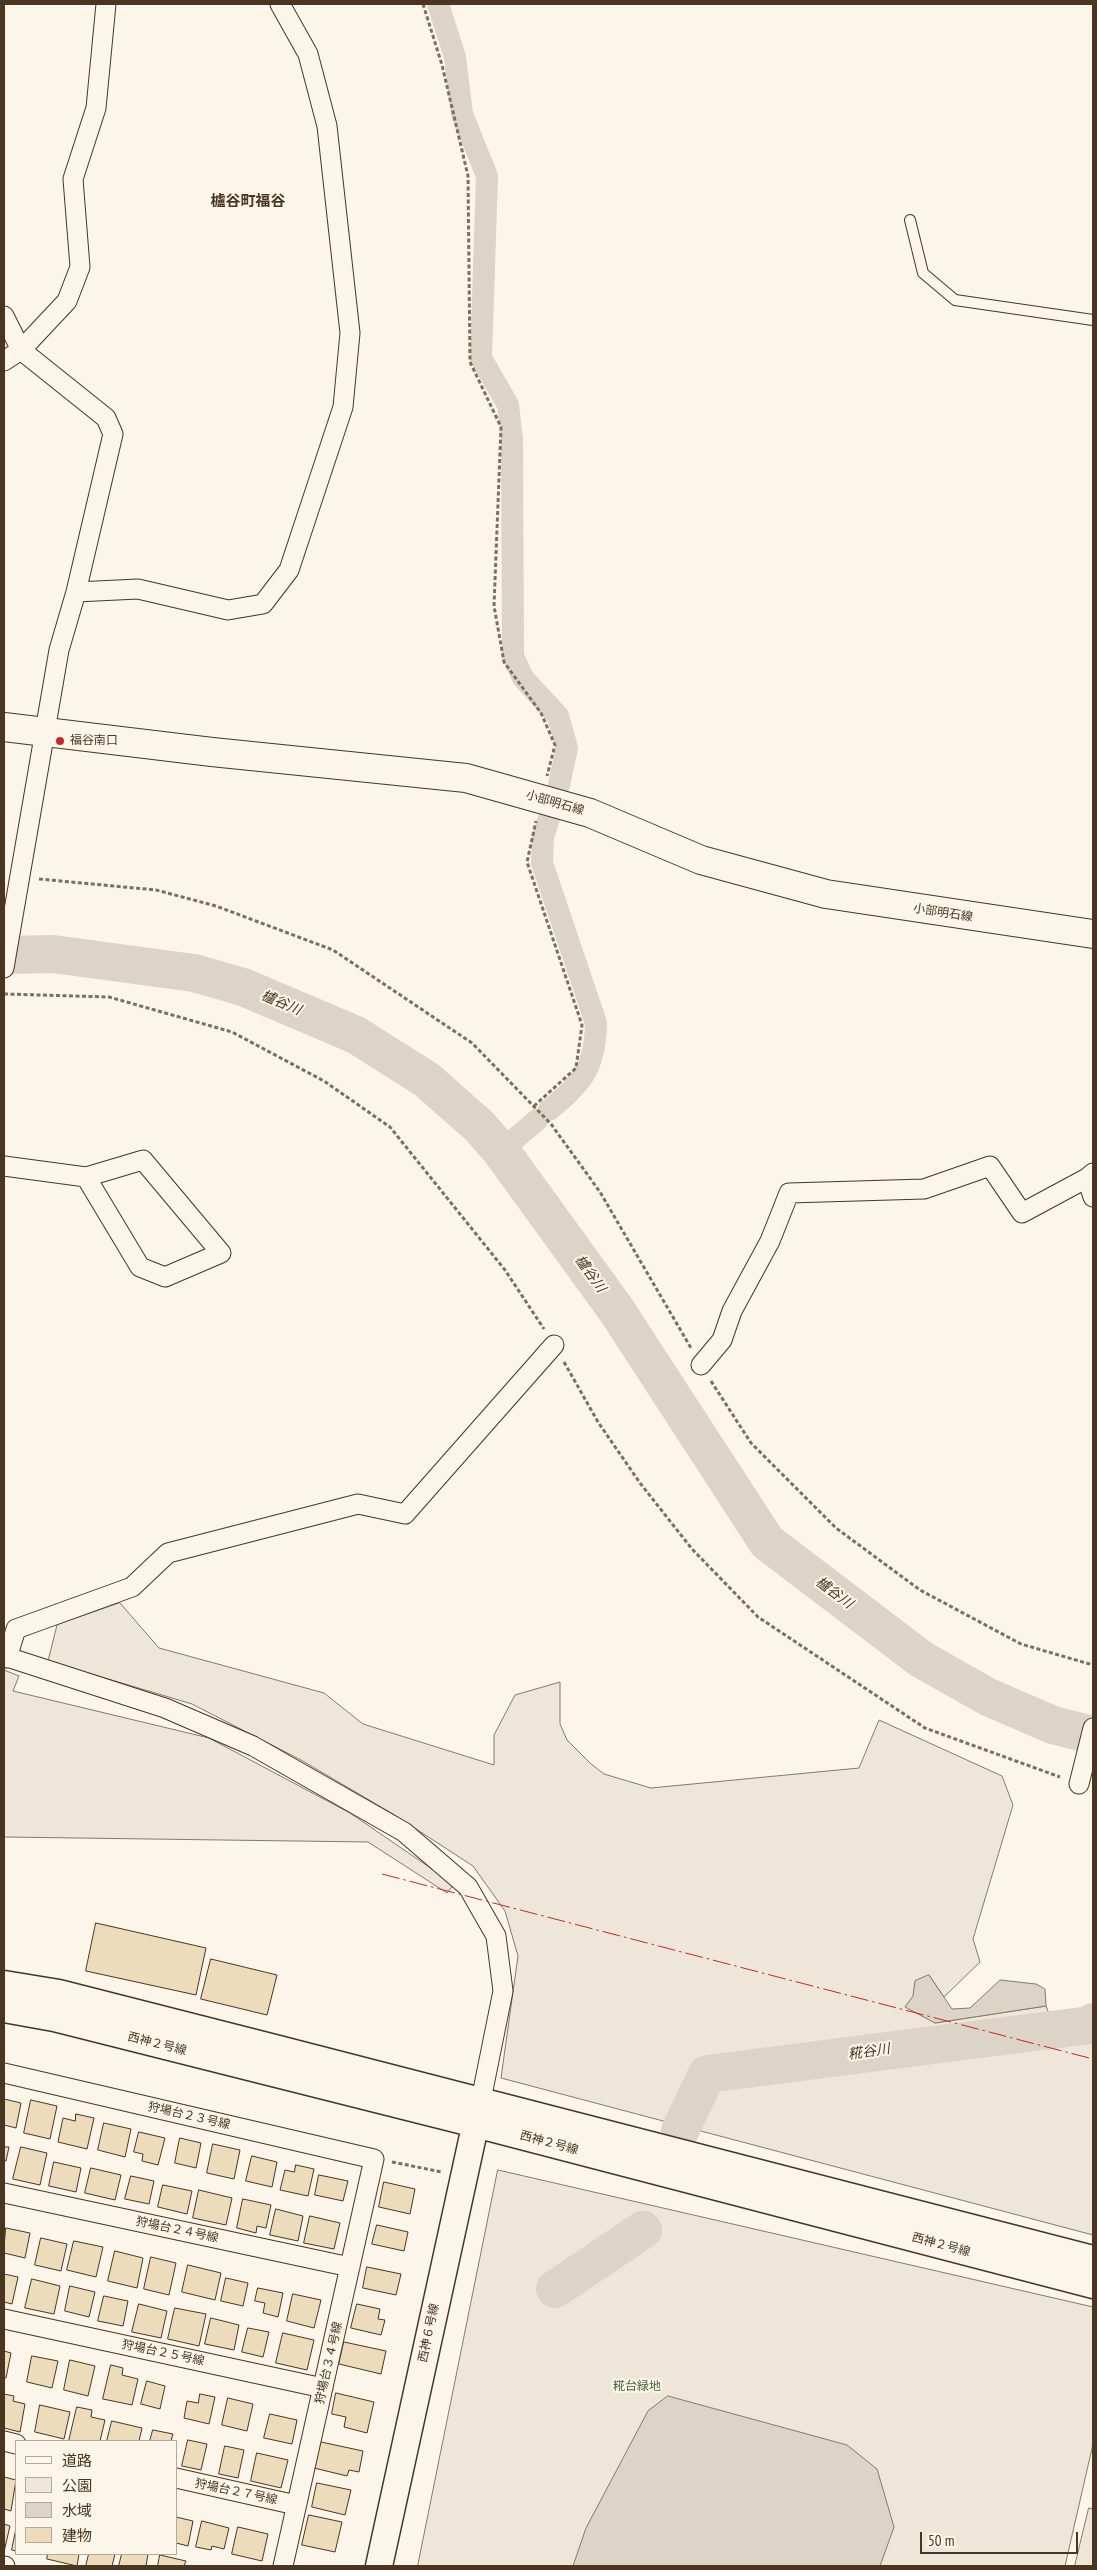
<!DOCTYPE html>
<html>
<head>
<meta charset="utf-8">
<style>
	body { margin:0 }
	#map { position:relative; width:1097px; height:2570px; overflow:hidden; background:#fbf6e9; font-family:"PT Sans Narrow","Noto Sans JP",sans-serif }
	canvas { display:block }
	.frame { position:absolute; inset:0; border:5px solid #4a3520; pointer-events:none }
	.legend { position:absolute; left:15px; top:2440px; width:162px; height:115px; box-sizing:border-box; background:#fbf6e9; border:1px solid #b4a999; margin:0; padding:6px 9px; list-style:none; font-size:15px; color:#4a3520 }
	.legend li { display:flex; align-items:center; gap:10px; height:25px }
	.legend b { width:25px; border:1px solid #b4a999 }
	.scale { position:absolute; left:920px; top:2532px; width:158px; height:22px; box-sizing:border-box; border:2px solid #4a3520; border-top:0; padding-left:6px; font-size:15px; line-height:18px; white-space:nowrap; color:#4a3520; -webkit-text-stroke:4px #fbf6e9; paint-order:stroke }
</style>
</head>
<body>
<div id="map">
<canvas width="1097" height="2570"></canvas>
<div class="frame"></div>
<ul class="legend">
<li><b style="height:6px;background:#fbf6e9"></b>道路</li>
<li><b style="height:14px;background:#ede6d9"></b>公園</li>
<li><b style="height:14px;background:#dcd4c6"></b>水域</li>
<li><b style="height:14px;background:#ecdcbc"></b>建物</li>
</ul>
<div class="scale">50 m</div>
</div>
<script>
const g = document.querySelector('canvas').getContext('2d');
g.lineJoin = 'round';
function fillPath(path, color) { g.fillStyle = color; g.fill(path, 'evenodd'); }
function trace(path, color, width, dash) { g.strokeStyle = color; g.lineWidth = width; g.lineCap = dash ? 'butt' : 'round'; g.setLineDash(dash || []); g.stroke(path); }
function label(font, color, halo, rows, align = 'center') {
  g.font = font + ' "PT Sans Narrow","Noto Sans JP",sans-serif'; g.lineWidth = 4; g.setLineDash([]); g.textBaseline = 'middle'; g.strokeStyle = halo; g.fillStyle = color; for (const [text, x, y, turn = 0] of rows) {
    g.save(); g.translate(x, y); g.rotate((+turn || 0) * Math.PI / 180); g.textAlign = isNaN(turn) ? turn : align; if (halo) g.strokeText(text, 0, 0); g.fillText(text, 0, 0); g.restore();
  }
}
const green = new Path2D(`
	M120,1603L159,1648L324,1693L363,1724L494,1765V1735L515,1695L560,1682V1724L567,1740L590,1763L604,1774L651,1788L859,1768L879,1720L1002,1776L1013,1805L973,1939L980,1962L944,1997L929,1975L935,2023L1046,2006L1057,2035L1087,2037L1093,2034V2235L501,2078L518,1956L505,1911L473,1866L393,1814L301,1760L192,1704L48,1661L57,1625Z
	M4,1670L19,1676L13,1691L209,1738L350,1813L454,1884L447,1893L368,1842L4,1837Z
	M498,2170L1093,2307V2444L1065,2566H418Z
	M1089,2508L1093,2509V2566H1075Z`);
const water = new Path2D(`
	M929,1975L952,2009L970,2008L1000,1980L1036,1984L1045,1989L1046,2006L935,2023L905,2007L913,1996L915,1981Z
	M668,2396L847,2445L877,2469L894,2527L880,2566H573L586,2528L648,2411Z`);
const canal = new Path2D(`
	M438,4L455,57L462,114L487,176L481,358L508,405L512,439L513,656L523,678L558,716L567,748L559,785
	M549,1110C583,1083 595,1067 596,1023L542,863L543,837L550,815
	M501,1151L537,1120`);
const river = new Path2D(`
	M4,955L53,954L194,973L243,987L356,1035L427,1080L479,1126L501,1151L617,1311L767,1542L921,1659L988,1697L1053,1725L1093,1735
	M680,2131L707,2074L1090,2025L1093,2022
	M555,2289L643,2230`);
const building = new Path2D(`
	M96,1923L206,1948L196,1995L86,1971Z
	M211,1959L277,1975L267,2015L201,1999Z
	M4,2099L21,2103L16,2128L4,2125Z
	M31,2100L57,2106L50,2139L24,2133Z
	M76,2114L94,2118L87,2149L58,2142L63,2118L75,2121Z
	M104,2123L131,2129L125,2157L98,2150Z
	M139,2132L165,2138L158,2165L142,2161L143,2154L134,2152Z
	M180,2138L201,2143L196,2168L175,2163Z
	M213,2144L240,2150L234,2179L207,2173Z
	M4,2147H9L6,2161L4,2160Z
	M21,2147L47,2153L40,2185L13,2179Z
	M252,2156L277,2162L272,2187L246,2181Z
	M54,2162L81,2168L76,2192L49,2186Z
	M296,2165L314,2169L308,2196L280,2190L285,2170L294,2172Z
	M91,2168L121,2175L115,2200L85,2193Z
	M319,2175L348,2181L343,2201L315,2195Z
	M131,2176L154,2181L149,2204L125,2199Z
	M384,2182L415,2189L410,2214L379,2207Z
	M163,2185L192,2191L187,2214L158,2207Z
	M199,2190L232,2198L226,2225L193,2218Z
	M243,2199L271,2205L266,2228L257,2226L256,2233L237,2228Z
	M276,2209L303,2216L298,2241L270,2235Z
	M310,2216L340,2223L334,2249L304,2243Z
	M377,2225L408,2232L404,2251L372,2244Z
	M6,2228L30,2233L25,2258L4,2253Z
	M41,2238L67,2244L61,2271L35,2265Z
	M74,2241L103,2247L96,2277L67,2270Z
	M115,2251L143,2258L137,2288L108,2281Z
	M151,2257L176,2263L169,2295L144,2289Z
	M188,2265L221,2273L215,2300L182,2292Z
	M367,2267L401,2274L396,2295L363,2288Z
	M4,2274L18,2277L12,2304L4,2302Z
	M226,2278L248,2283L243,2306L221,2301Z
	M32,2279L60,2286L54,2314L25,2308Z
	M70,2286L95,2292L89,2317L65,2311Z
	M258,2288L283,2293L278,2317L263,2313L265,2303L255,2301Z
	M293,2294L321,2300L314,2328L287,2321Z
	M104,2296L128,2301L123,2326L98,2321Z
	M139,2304L167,2311L161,2338L132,2332Z
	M357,2304L380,2309L378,2319L385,2320L381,2335L351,2328Z
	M175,2308L206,2314L199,2346L168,2339Z
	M211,2318L239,2325L234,2350L205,2344Z
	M248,2328L269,2332L263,2357L242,2352Z
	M283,2333L314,2340L307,2370L276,2363Z
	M344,2342L386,2351L381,2374L339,2364Z
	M4,2351L11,2353L6,2378H4Z
	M32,2356L58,2361L52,2388L27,2382Z
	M70,2360L95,2366L88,2396L64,2390Z
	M111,2365L123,2368L122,2375L138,2379L132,2405L103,2399Z
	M147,2381L165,2386L160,2409L141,2404Z
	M336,2393L374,2402L367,2433L344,2427L346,2417L332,2414Z
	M4,2394L14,2396L13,2401L25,2404L20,2432L4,2428Z
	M200,2394L215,2397L209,2424L184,2418L187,2401L198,2403Z
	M228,2398L253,2404L247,2431L222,2425Z
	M40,2405L70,2412L64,2439L35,2432Z
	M77,2407L92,2410L91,2417L105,2420L100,2441H69Z
	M270,2414L297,2420L292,2444L264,2438Z
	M112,2421L142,2428L139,2441H107Z
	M153,2430L173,2434L171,2441H150Z
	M188,2440L207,2444L201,2470L182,2466Z
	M321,2442L363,2451L359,2472L349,2470L347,2476L314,2468Z
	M225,2446L244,2450L238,2478L219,2474Z
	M257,2453L288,2460L281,2488L251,2481Z
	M4,2477L16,2480L11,2511L4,2509Z
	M317,2483L351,2490L345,2515L312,2507Z
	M309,2515L342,2522L335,2552L302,2545Z
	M176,2517L193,2521L188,2546L176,2543Z
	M202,2521L229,2528L224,2549L212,2546L211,2550L196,2547Z
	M4,2524L10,2526L4,2552Z
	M238,2527L268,2534L262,2561L232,2554Z
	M16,2529V2551L12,2550Z
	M48,2554H79L77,2566L47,2559Z
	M89,2554H115L112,2566H86Z
	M122,2554H148L146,2566H119Z
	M160,2555L186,2561L184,2566H158Z`);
const path = new Path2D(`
	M423,4L442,65L468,176L470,362L501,427L494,606L504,662L541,713L555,745L547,776
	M39,879L156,890L216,906L333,950L472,1043L551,1124L600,1192L691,1348
	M4,994L109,997L232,1032L324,1081L390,1127L505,1270L544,1329
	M534,1106L576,1068L582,1025L527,862L536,821
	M564,1362L598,1422L640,1483L692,1549L758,1617L925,1728L1060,1777
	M711,1381L751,1443L836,1528L920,1590L1021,1644L1093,1665
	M392,2162L442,2172`);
const lane = new Path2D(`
	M910,220L923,273L955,300L1093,320`);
const street = new Path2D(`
	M4,316L21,350L106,418L113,434L76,592
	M4,361L21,350L67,301L80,267L73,179L96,108L106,4
	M4,968L59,650L76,592L138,589L228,610L263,604L289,570L343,407L350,333L327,126L308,54L280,4
	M4,1166L86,1177L143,1160L221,1253L165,1277L140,1267L86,1177
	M1093,1173L1087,1178L1093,1197
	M701,1365L722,1340L732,1311L770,1241L789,1193L924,1189L990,1166L1022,1213L1087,1178
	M4,1656L165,1708L253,1746L404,1832L468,1887L496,1936L503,1991L481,2100
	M7,1658L16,1629L132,1587L168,1553L358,1504L405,1514L554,1345
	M1079,1784L1093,1728
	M4,2073L374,2159L283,2566
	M4,2193L350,2267
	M4,2319L323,2388
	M4,2441L16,2444
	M176,2478L296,2505
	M4,2566H5`);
const secondary = new Path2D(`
	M4,1984L59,1993L275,2048L1093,2259
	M4,2009L54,2018L475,2124L1093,2285
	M379,2566L479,2108`);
const primary = new Path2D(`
	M4,727L212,752L466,778L590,813L701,860L826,894L1093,934`);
const power = new Path2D(`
	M382,1874L1093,2059`);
const markers = [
	[60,741,5,"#c62828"]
];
const poiNames = [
	["福谷南口",70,741]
];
const streetNames = [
	["小部明石線",555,803,16],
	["小部明石線",943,913,9],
	["西神２号線",157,2044,14],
	["狩場台２３号線",189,2116,13],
	["西神２号線",549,2143,15],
	["狩場台２４号線",177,2230,12],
	["西神２号線",941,2245,15],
	["西神６号線",429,2333,-78],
	["狩場台２５号線",163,2353,12],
	["狩場台３４号線",329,2363,-77],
	["狩場台２７号線",236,2492,12]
];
const parkNames = [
	["糀台緑地",637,2387]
];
const waterNames = [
	["櫨谷川",281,1003,23],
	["櫨谷川",590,1274,54],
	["櫨谷川",834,1593,37],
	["糀谷川",869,2052,-8]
];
const quarterNames = [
	["櫨谷町福谷",248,202]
];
fillPath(green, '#ede6d9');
trace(green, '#887966', 1);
fillPath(water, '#dcd4c6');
trace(water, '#887966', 1);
trace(canal, '#dcd4c6', 22);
trace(river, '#dcd4c6', 38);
fillPath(building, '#ecdcbc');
trace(building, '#4a3520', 1);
trace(lane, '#4a3520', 12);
trace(street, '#4a3520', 21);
trace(secondary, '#4a3520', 29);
trace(primary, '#4a3520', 30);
trace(path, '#7f6f5c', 3, [4, 2.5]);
trace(lane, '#fbf6e9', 10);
trace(street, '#fbf6e9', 19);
trace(secondary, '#fbf6e9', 26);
trace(primary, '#fbf6e9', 28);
trace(power, '#c62828', 1, [18, 4, 2.5, 4]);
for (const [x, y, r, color] of markers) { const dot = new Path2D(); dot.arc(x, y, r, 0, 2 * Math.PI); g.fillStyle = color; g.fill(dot); trace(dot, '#fbf6e9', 2); }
label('12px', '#4a3520', '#fbf6e9', poiNames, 'left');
label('12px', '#4a3520', '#fbf6e9', streetNames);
label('12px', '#436837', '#fbf6e9', parkNames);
label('italic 14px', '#4a3520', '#fbf6e9', waterNames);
label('bold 15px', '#4a3520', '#fbf6e9', quarterNames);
</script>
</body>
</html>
